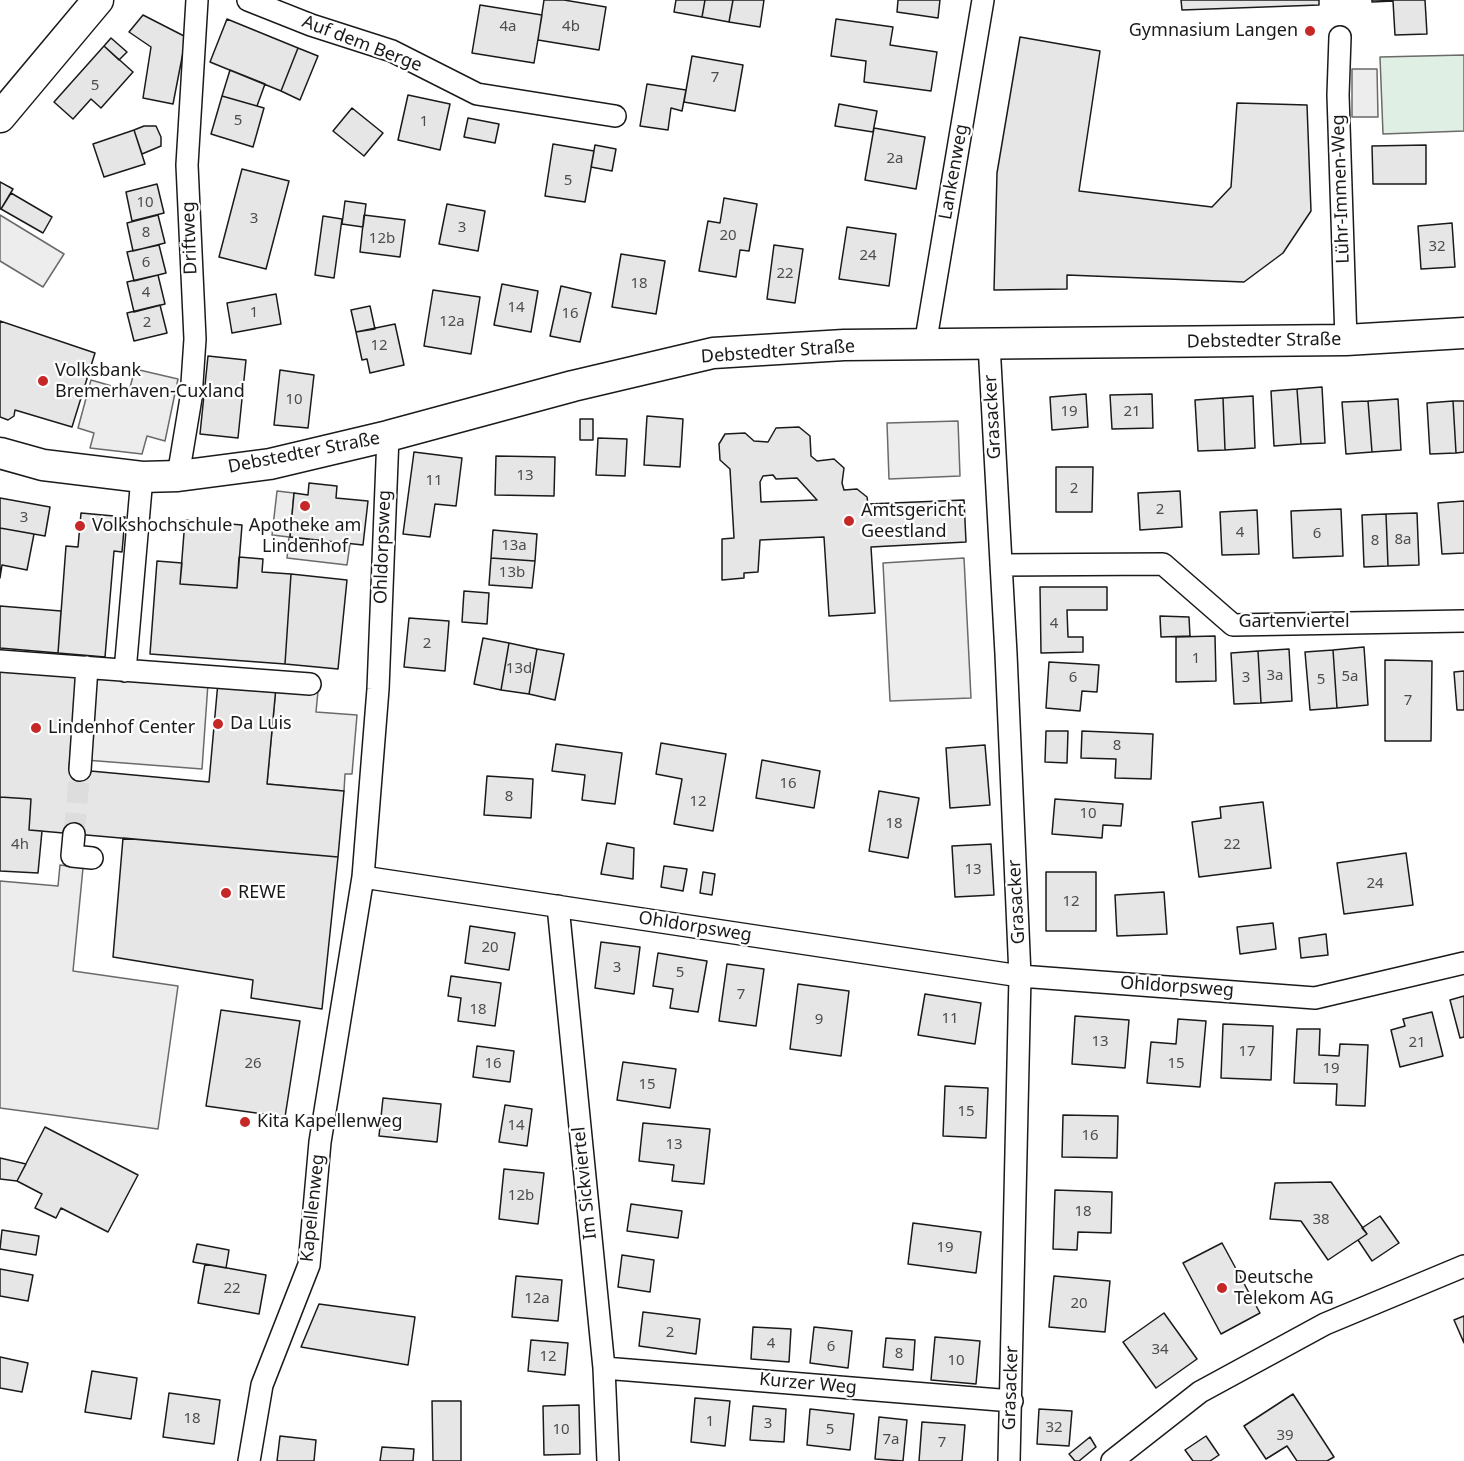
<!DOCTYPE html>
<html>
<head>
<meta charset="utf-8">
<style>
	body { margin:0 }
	canvas { display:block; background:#fff }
</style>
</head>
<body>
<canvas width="1464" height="1461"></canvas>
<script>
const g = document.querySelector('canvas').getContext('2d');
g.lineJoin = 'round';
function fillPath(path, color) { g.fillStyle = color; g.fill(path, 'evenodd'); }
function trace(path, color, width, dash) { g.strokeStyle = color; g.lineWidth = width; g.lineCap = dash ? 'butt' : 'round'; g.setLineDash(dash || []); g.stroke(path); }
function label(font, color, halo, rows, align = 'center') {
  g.font = font + ' "Noto Sans",sans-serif'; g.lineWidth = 4.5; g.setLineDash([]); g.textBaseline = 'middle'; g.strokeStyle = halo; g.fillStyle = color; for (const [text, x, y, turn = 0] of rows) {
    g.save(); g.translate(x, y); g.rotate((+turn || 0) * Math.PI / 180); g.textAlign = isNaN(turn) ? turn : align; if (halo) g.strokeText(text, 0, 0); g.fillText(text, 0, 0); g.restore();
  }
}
const green = new Path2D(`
	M1464,55V131L1383,134L1380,57Z`);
const parking = new Path2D(`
	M1352,69H1377L1378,117H1352Z
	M0,215L64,254L43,287L0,261Z
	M135,369L178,379L165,441L147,436L142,454L90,448L94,433L78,428L91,380L129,391Z
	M958,421L960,476L889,479L887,423Z
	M277,491L294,493L290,537L350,544L347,565L287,558L289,537L272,535Z
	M964,558L971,698L890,701L883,563Z
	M93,660L209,669L202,769L85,760Z
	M276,687L318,691L316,712L357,715L352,774H345L344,791L267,784Z
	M60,865L83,868L73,971L178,986L158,1129L0,1108V881L58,886Z`);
const building = new Path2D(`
	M544,0H564L606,7L599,50L538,40Z
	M676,0H705L702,17L674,12Z
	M705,0H733L729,22L702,17Z
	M733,0H764L760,27L729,22Z
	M898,0H940L938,18L897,12Z
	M1181,0H1319V5L1182,10Z
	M1372,0H1425L1427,34L1395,35L1393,1L1372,2Z
	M480,5L542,15L534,63L472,53Z
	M143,15L186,37L173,104L143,98L151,47L129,32Z
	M227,19L298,48L281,91L210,62Z
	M836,19L893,27L890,45L937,52L931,91L864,82L866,61L831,56Z
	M1020,37L1100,51L1079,191L1212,207L1231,187L1237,103L1307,105L1311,211L1283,253L1244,282L1067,275V289L994,290L997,173Z
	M111,38L127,52L119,60L104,46Z
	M104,46L133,72L101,108L91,99L73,119L54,102Z
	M298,48L318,56L300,100L281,91Z
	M692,56L743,65L735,111L684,102Z
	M230,70L265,84L257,106L222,96Z
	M647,84L686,90L682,111L671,108L668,130L640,126Z
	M408,95L450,104L440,150L398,140Z
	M222,96L264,108L253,147L211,134Z
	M839,104L877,111L873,132L835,126Z
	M352,108L383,133L364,156L333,131Z
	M468,118L499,124L495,143L464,137Z
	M144,126H156L161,137V146L142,154L134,130Z
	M874,128L925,137L916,189L865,180Z
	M134,130L145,164L104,177L93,144Z
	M553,144L594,151L585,202L545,196Z
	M595,145L616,149L612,171L591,167Z
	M1426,145V184H1373L1372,146Z
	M242,169L289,181L266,269L219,257Z
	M0,182L13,189L1,209H0Z
	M157,184L164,213L132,221L126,192Z
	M11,193L52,217L43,233L1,209Z
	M724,198L757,204L749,251L740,250L736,277L699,271L708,221L720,223Z
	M345,201L366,204L363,227L342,224Z
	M447,204L485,211L478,251L439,244Z
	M158,215L165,243L133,251L127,223Z
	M364,215L405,220L400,257L360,252Z
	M323,216L342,219L334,278L315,275Z
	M1452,223L1455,267L1421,269L1418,226Z
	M847,227L896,234L889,286L839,279Z
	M159,245L166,273L134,281L127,252Z
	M774,245L803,249L795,303L767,299Z
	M621,254L665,261L656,314L612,307Z
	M158,275L165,304L134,312L127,282Z
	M502,284L538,291L531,332L494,325Z
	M561,286L591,293L580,342L550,336Z
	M433,290L480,297L471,354L424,346Z
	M276,294L281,324L232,333L227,303Z
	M160,305L167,333L134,341L127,313Z
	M370,306L375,329L356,332L351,310Z
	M0,321L95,353L72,427L15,410L14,416L8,420L0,417Z
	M395,324L404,365L370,373L367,359L362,360L356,332Z
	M208,356L246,360L238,438L200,434Z
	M280,370L314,375L308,428L274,425Z
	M1322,387L1325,443L1301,444L1297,389Z
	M1297,389L1301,444L1274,446L1271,391Z
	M1086,394L1088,427L1052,430L1050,397Z
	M1152,394L1153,428L1112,429L1110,395Z
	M1253,396L1255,448L1225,450L1223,398Z
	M1223,398L1225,450L1198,451L1195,400Z
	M1398,399L1401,450L1372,452L1368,401Z
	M1368,401L1372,452L1346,454L1342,402Z
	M1453,401L1456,453L1430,454L1427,403Z
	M1453,401H1464V452L1456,453Z
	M647,416L683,419L680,467L644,465Z
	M580,419H593V440H580Z
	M799,427L810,436L811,456L817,461L834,459L844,468L842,483L844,490L857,489L867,497L868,504L964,500L966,542L871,547L875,613L829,616L824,537L760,540L758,572L744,573V578L722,580V539L734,538L730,469L720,460L719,444L725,434L745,433L754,441L768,442L776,428ZM773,475L776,479L797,478L817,500L761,502L760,482L763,476Z
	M598,438L627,439L625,476L596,475Z
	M414,452L462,458L456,506L435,504L430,537L403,534Z
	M496,456L555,457L554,496L495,495Z
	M1056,467H1093L1092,512H1056Z
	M309,483L337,486L336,498L368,501L363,545L290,537L294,493L308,495Z
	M1180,491L1182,527L1140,530L1138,493Z
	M0,498L50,507L45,536L0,528Z
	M1464,501V553L1442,554L1438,503Z
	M1341,509L1343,556L1293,558L1291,511Z
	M1257,510L1259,554L1222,555L1220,512Z
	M81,513L125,517L122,552L114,551L105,657L58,653L66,546L78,547Z
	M1417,513L1419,565L1388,566L1386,514Z
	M1386,514L1388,566L1364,567L1362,515Z
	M185,520L242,525L237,588L180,584Z
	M0,528L34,534L27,570L2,565L0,578Z
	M493,530L537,534L535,561L491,558Z
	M239,557L263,559L262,572L291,574L285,664L150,654L157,561L182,563L180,584L237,588Z
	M491,558L535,561L532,588L489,585Z
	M291,574L347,580L338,669L285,664Z
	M1040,587H1107V610H1067L1068,637H1083V652L1041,653Z
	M464,591L489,593L487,624L462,622Z
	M0,606L61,611L58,653L0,648Z
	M1160,616L1189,617L1190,636L1161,637Z
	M409,618L449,621L445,671L404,667Z
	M1215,636L1216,681L1176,682V637Z
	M483,638L509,643L501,690L474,684Z
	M509,643L537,649L529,694L501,690Z
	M1364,647L1368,705L1337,708L1333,650Z
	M537,649L564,654L555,700L529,694Z
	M1289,649L1292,701L1261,703L1258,651Z
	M1333,650L1337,708L1310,710L1305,652Z
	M1258,651L1261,703L1234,704L1231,653Z
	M1385,660L1432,661L1431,741H1385Z
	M1049,662L1099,665L1097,692L1082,691L1080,711L1046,708Z
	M0,669L77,676L69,769L209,782L218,682L276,687L267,784L344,791L338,857L29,830L31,799L0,797Z
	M1464,671V710H1457L1454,672Z
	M1046,731H1068L1067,763L1045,762Z
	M1082,731L1153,734L1151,779L1115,778L1116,759L1081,758Z
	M661,743L726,754L713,831L674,824L682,779L656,774Z
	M556,744L622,753L615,804L582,800L585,775L552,771Z
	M985,745L990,805L950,808L946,748Z
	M762,760L820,771L814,808L756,798Z
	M487,776L533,779L531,818L484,815Z
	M879,791L919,798L908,858L869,851Z
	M0,797L31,799L29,830L42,831L38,873L0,871Z
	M1055,799L1123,804L1121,826L1103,825L1102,838L1052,834Z
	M1263,802L1271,868L1199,877L1192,822L1221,818L1220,807Z
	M123,838L338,857L322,1009L251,998L253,980L113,957Z
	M607,843L634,848L633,879L601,874Z
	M991,844L994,895L955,897L952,846Z
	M1406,853L1413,905L1344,914L1337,863Z
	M664,866L687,869L683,891L661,887Z
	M703,872L715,874L712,895L700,893Z
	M1046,872H1096V931H1046Z
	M1164,892L1167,934L1117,936L1115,895Z
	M1273,923L1276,949L1240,954L1237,927Z
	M470,926L515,933L509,970L465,963Z
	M1326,934L1328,955L1301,958L1299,938Z
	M601,942L640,947L634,994L595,988Z
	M658,953L707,961L698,1012L670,1008L673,989L653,986Z
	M727,964L764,969L756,1026L719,1021Z
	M451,976L501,983L495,1026L458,1021L461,998L448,996Z
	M798,984L849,991L841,1056L790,1049Z
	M925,994L981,1003L975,1044L918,1035Z
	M1464,996V1037L1460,1038L1450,1000Z
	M221,1010L300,1021L285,1117L206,1106Z
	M1432,1012L1443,1056L1400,1067L1391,1030L1405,1026L1403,1019Z
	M1075,1016L1129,1020L1125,1068L1072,1064Z
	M1178,1019L1206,1021L1200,1087L1147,1083L1151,1042L1176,1044Z
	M1223,1024L1273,1026L1271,1080L1221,1078Z
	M1297,1029H1320L1319,1055L1339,1056L1340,1044L1368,1045L1365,1106L1336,1105L1337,1084L1294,1083Z
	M477,1046L514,1051L510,1082L473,1077Z
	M623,1062L676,1069L670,1108L617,1100Z
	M945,1086L988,1088L986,1138L943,1136Z
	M383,1098L441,1104L437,1142L379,1136Z
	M505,1105L532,1109L527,1146L499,1142Z
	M1063,1115L1118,1116L1117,1158L1062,1157Z
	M643,1123L710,1129L704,1184L672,1181L674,1165L639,1161Z
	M45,1127L138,1175L108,1232L61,1208L56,1218L35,1208L42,1194L17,1181Z
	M0,1158L26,1164L17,1181L0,1179Z
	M504,1169L544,1173L538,1224L499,1219Z
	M1331,1182L1367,1234L1328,1260L1301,1221L1270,1219L1275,1183Z
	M1055,1190L1112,1192L1111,1233L1078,1232L1077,1250L1053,1249Z
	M631,1204L682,1211L678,1238L627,1231Z
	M1380,1216L1399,1243L1372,1261L1358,1240L1367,1234L1362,1228Z
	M913,1223L981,1232L976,1273L908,1264Z
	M2,1230L39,1236L36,1255L0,1249Z
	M1222,1243L1260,1313L1221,1334L1183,1263Z
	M197,1244L229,1250L226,1268L193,1262Z
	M622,1255L654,1260L650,1292L618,1287Z
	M205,1264L266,1275L259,1314L198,1303Z
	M0,1269L33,1275L28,1301L0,1296Z
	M516,1276L562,1280L558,1321L512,1317Z
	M1054,1276L1110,1281L1105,1332L1049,1327Z
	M319,1304L415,1317L408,1365L301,1347Z
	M643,1312L700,1319L696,1354L639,1346Z
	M1164,1313L1197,1359L1156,1388L1123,1342Z
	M1464,1316V1343L1454,1320Z
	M753,1327L791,1329L789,1362L751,1359Z
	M814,1327L852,1331L848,1368L810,1363Z
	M935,1337L980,1341L976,1384L931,1380Z
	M886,1338L915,1340L913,1370L883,1367Z
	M531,1340L568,1343L565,1375L528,1371Z
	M0,1357L28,1363L22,1392L0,1388Z
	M92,1371L137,1378L131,1419L85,1412Z
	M169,1393L220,1400L214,1444L163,1437Z
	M1293,1394L1334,1457L1327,1461H1297L1287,1446L1266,1459L1244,1426Z
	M695,1398L730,1401L725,1446L691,1442Z
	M432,1401H461V1461H433Z
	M579,1405L580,1454L544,1455L543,1406Z
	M753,1406L786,1409L784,1442L750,1440Z
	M810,1409L854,1414L850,1450L807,1445Z
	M1039,1409L1072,1411L1069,1446L1037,1444Z
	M879,1417L907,1420L903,1461L875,1459Z
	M922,1422L965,1425L962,1461H919Z
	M280,1436L316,1440L314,1461H277Z
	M1206,1436L1219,1455L1210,1461H1193L1185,1450Z
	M1090,1437L1096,1447L1079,1461H1075L1069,1454Z
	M382,1447L414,1449L413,1461H380Z`);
const streetTunnel = new Path2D(`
	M74,834L80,770`);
const street = new Path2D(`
	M248,0L311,25L392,51L477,94L615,116
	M1340,37L1338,95L1346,340
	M989,344L1006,654L1020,976L1009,1461
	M925,345L983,0
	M178,476L191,398L195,339L187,165L197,0
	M1001,565L1163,564L1233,625L1464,621
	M0,661L310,684
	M125,671L142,477
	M80,770L87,667
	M74,834L72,856L92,858
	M363,877L1020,976L1315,998L1464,963
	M558,906L604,1368L608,1461
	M604,1368L1012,1401
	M249,1461L262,1385L309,1265L320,1142L363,877L378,689L388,436
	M1112,1461L1200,1392L1325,1324L1464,1266`);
const secondary = new Path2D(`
	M0,117L98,0
	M0,453L43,465L142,477L178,476L270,464L388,436L573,386L713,353L844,345L1346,340L1464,333`);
const markers = [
	[1310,31,6,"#c62828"],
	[43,381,6,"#c62828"],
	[305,506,6,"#c62828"],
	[849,521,6,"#c62828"],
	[80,526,6,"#c62828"],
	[218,724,6,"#c62828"],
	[36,728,6,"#c62828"],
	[226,893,6,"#c62828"],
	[245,1122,6,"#c62828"],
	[1222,1288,6,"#c62828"]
];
const numberNames = [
	["4a",508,27],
	["4b",571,27],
	["7",715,78],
	["5",95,86],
	["5",238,121],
	["1",424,122],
	["2a",895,159],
	["5",568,181],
	["10",145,203],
	["3",254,219],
	["3",462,228],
	["8",146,233],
	["20",728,236],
	["12b",382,239],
	["32",1437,247],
	["24",868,256],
	["6",146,263],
	["22",785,274],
	["18",639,284],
	["4",146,293],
	["14",516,308],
	["1",254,313],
	["16",570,314],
	["12a",452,322],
	["2",147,323],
	["12",379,346],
	["10",294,400],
	["19",1069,412],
	["21",1132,412],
	["13",525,476],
	["11",434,481],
	["2",1074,489],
	["2",1160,510],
	["3",24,518],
	["4",1240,533],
	["6",1317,534],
	["8a",1403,540],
	["8",1375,541],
	["13a",514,546],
	["13b",512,573],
	["4",1054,624],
	["2",427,644],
	["1",1196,659],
	["13d",519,669],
	["3a",1275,676],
	["5a",1350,677],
	["6",1073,678],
	["3",1246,678],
	["5",1321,680],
	["7",1408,701],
	["8",1117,746],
	["16",788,784],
	["8",509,797],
	["12",698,802],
	["10",1088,814],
	["18",894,824],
	["4h",20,845],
	["22",1232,845],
	["13",973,870],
	["24",1375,884],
	["12",1071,902],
	["20",490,948],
	["3",617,968],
	["5",680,973],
	["7",741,995],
	["18",478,1010],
	["11",950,1019],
	["9",819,1020],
	["13",1100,1042],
	["21",1417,1043],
	["17",1247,1052],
	["26",253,1064],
	["16",493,1064],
	["15",1176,1064],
	["19",1331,1069],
	["15",647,1085],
	["15",966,1112],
	["14",516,1126],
	["16",1090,1136],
	["13",674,1145],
	["12b",521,1196],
	["18",1083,1212],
	["38",1321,1220],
	["19",945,1248],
	["22",232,1289],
	["12a",537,1299],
	["20",1079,1304],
	["2",670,1333],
	["4",771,1344],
	["6",831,1347],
	["34",1160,1350],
	["8",899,1354],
	["12",548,1357],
	["10",956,1361],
	["18",192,1419],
	["1",710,1422],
	["3",768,1424],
	["32",1054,1428],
	["10",561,1430],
	["5",830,1430],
	["39",1285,1436],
	["7a",891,1440],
	["7",942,1443]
];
const poiNames = [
	["Gymnasium Langen",1298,31,"right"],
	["Volksbank",55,371],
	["Bremerhaven-Cuxland",55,392],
	["Amtsgericht",861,511],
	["Geestland",861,532],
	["Volkshochschule",92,526],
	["Apotheke am",305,526,"center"],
	["Lindenhof",305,547,"center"],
	["Da Luis",230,724],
	["Lindenhof Center",48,728],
	["REWE",238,893],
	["Kita Kapellenweg",257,1122],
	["Deutsche",1234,1278],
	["Telekom AG",1234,1299]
];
const streetNames = [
	["Auf dem Berge",362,44,21],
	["Lankenweg",954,172,-80],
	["Lühr-Immen-Weg",1341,189,-92],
	["Driftweg",190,238,-92],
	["Debstedter Straße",1264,341,-1],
	["Debstedter Straße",778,352,-4],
	["Grasacker",993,417,-93],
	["Debstedter Straße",304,453,-11],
	["Ohldorpsweg",383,547,-88],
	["Gartenviertel",1294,622],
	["Grasacker",1017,902,-93],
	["Ohldorpsweg",695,927,9],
	["Ohldorpsweg",1177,987,4],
	["Im Sickviertel",585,1183,-96],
	["Kapellenweg",313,1208,-84],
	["Kurzer Weg",808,1384,5],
	["Grasacker",1011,1388,-88]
];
fillPath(green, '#e0efe3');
trace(green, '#6a6a6a', 1.5);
fillPath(parking, '#ededed');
trace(parking, '#6a6a6a', 1.5);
fillPath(building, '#e6e6e6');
trace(building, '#1a1a1a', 1.5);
trace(streetTunnel, '#ddd', 21, [21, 10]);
trace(street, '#1a1a1a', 24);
trace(secondary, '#1a1a1a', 33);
trace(street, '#fff', 21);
trace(secondary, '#fff', 30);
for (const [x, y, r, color] of markers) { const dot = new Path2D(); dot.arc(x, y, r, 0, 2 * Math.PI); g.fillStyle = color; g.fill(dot); trace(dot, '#fff', 2); }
label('15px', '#4d4d4d', null, numberNames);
label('18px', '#1a1a1a', '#fff', poiNames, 'left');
label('18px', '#1a1a1a', '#fff', streetNames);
</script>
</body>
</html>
